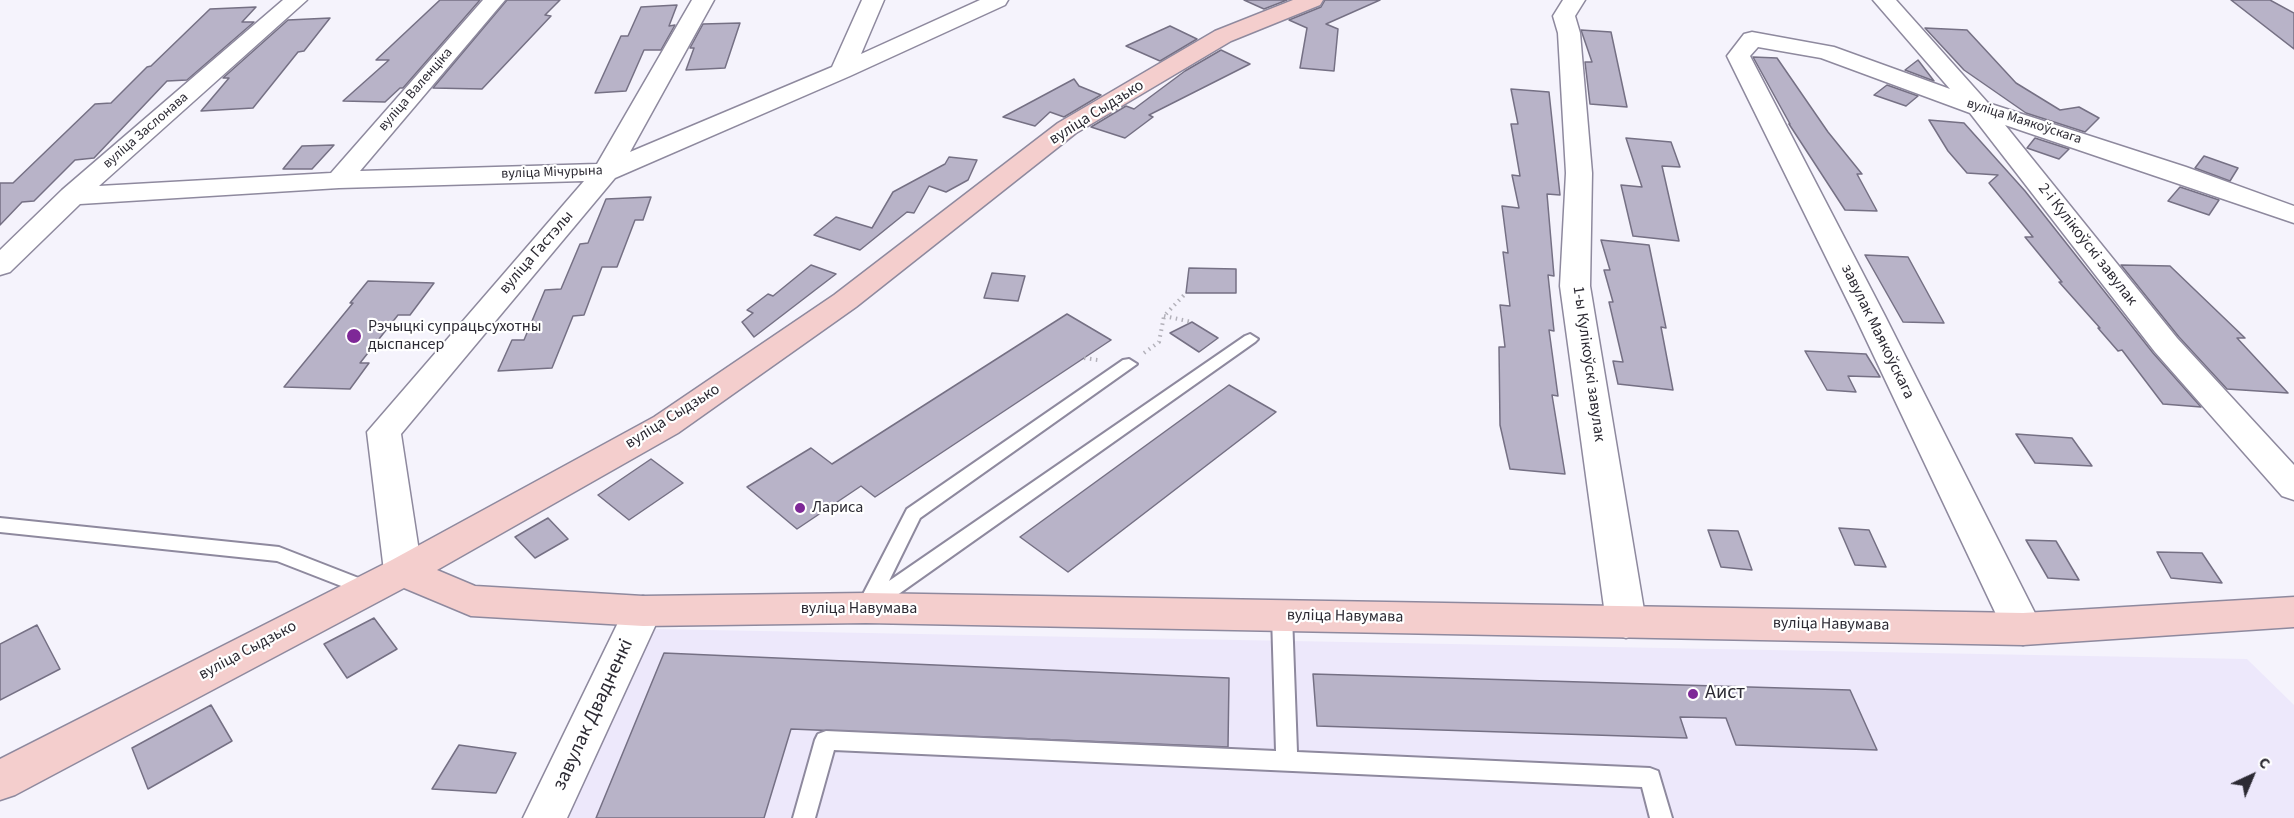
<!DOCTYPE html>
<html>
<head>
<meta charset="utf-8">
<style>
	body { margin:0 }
	#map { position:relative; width:2294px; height:818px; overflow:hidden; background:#f5f3fc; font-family:"Source Sans 3",sans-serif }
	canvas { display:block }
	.north { position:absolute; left:2222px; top:746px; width:60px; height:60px; -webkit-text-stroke:4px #fff; paint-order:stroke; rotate:44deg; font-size:16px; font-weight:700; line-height:24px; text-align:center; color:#2c2a33 }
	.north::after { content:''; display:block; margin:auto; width:21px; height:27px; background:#2c2a33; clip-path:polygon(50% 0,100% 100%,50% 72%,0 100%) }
</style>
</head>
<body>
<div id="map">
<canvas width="2294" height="818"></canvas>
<div class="north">С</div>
</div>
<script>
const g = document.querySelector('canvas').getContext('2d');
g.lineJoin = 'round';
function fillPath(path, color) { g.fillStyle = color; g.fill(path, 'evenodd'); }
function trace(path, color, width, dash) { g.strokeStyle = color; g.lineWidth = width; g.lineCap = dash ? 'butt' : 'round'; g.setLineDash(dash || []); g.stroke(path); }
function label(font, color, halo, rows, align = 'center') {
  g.font = font + ' "Source Sans 3",sans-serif'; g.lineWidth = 4.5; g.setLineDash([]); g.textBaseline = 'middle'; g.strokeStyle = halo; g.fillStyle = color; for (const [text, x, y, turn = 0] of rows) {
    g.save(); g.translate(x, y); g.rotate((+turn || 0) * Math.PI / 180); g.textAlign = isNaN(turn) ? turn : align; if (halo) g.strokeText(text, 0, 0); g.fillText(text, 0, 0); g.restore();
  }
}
const built = new Path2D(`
	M655,629L2247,659L2294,705V818H567Z`);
const building = new Path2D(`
	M440,0H480L403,88H400L385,102L343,101L389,60H376Z
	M507,0H560L545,15L551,16L482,89L433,88Z
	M1244,0H1287L1264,9Z
	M1325,0H1380L1326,24L1338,29L1334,71L1300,68L1307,28L1289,20L1321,7Z
	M2231,0H2270L2294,13V49Z
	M677,5L669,26L675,25L661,50H644L626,91L595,93L621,36H628L641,7Z
	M256,7L242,22H254L187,80L167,81L94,158L75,160L34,201L22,202L0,225V183H13L95,104L111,103L147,67L151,66L210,9Z
	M330,18L304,51L298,52L253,108L201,111L229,78H223L288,20Z
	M740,23L725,68L686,70L694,48H690L703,24Z
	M1170,26L1197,39L1160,61L1126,46Z
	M1925,28L1967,30L2016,83L2060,110L2079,107L2099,118L2085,132L2026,113L1964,70Z
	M1581,30L1611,32L1627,107L1590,104L1585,62H1592Z
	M1221,50L1250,64L1149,115L1153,117L1125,138L1091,127L1126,106L1134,109L1185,71Z
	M1753,57L1777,58L1828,132L1862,174H1857L1877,211L1845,210L1789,124H1790Z
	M1918,60L1934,81L1905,70Z
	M1074,79L1079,86L1101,95L1064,117L1050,112L1035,126L1003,117Z
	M1887,85L1918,96L1906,106L1874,95Z
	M1511,89L1549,92L1560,195L1547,194L1554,276L1548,275L1554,331L1549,330L1558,396L1552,395L1565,474L1510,469L1500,425L1499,347H1505L1500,305L1510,306L1503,252L1508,253L1502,206L1519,208L1512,175L1520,176L1511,124H1518Z
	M1929,120L1964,123L2025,191L2153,353L2201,407L2163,404L2122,350L2118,351L2098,328H2100L2059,282H2062L2025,237H2033L1989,183L1998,175L1967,173L1948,151Z
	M1626,138L1671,142L1680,167L1662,166L1679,241L1633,236L1621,185L1642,187Z
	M2035,138L2069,149L2059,159L2027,148Z
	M334,145L312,169H283L302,146Z
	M2204,156L2238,168L2230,181L2195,168Z
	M949,157L977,160L968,180L946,192L929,186L914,213L907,212L860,250L814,235L836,217L872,228L893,192L945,164Z
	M2180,187L2219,200L2209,215L2168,201Z
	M651,197L643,220H635L617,267H602L584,315L573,316L552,368L498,371L512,340H524L545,290L561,289L580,244L588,243L606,199Z
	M1601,240L1649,245L1666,328L1661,327L1673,390L1618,384L1613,361L1623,362L1609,302H1613L1604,270H1610Z
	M1865,255L1908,257L1944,323L1903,322Z
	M811,265L836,274L754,337L742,322L753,313L747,310L768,294L773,296Z
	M2121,265L2170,266L2245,338H2237L2288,393L2227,389L2179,337Z
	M1189,268L1236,269V293H1186Z
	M992,273L1025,276L1018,301L984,298Z
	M368,281L434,283L410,315H398L360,363H369L350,389L284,387L353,303H350Z
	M1067,314L1111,340L875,497L861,486L797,529L747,487L811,448L832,464Z
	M1192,322L1218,338L1199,352L1170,333Z
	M1805,351L1866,354L1880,377L1848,376L1856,392L1827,390Z
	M1229,385L1276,412L1068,572L1020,537Z
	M2016,434L2072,438L2092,466L2035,463Z
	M651,459L683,483L629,520L598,495Z
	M548,518L568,539L535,558L515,537Z
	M1839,528L1869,530L1886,567L1855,565Z
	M1708,530L1738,531L1752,570L1721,567Z
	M2026,540L2056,541L2079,580L2048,578Z
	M2157,552L2202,553L2222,583L2171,578Z
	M374,618L397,649L347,678L324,644Z
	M37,625L60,669L0,700V644Z
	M664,653L1229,678L1228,747L791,729L764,818H596Z
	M1313,674L1850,690L1877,750L1736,745L1726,718L1680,717L1687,738L1317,726Z
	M211,705L232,741L148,789L132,748Z
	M459,745L516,753L496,793L432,789Z`);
const path = new Path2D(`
	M1164,316L1192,322
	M1144,353L1159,342L1164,316L1186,293
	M1084,358L1098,360`);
const lane = new Path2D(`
	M1250,334L1258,339L1255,342L876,610L869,613L862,610L858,604L907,509L1123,360L1129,359L1137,364L920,518L889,581L1245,336Z
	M0,518L279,547L374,584L377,589L374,594L367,596L277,561L0,532Z
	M1282,607L1289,610L1292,615L1297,752L1650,768L1658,771L1672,818H1650L1642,787L834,750L815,818H793L815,740L818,734L826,731L1276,751L1272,615L1275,610Z`);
const street = new Path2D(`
	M283,0H307L99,186L331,173L483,0H505L360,171L597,164L692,0H714L630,152L832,67L862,0H884L861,54L980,0H1008L1005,5L850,76L615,178L401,434L422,571L416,581L403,585L390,581L384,571L367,432L584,181L339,188L80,204L10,272L0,275V250L62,190Z
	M1563,0H1585L1575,16L1580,33L1592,173L1590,286L1646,622L1640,633L1626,638L1612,633L1606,622L1560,286L1566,173L1558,33L1553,16Z
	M1873,0H1896L1988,103L2186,167L2294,206V223L2005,125L2177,338L2294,465V500L2282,496L2155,352L1970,113L1821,58L1758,47L1750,56L1885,316L2043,629L2037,640L2023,645L2009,640L2003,629L1855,316L1727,56L1744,34L1752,32L1834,47L1950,89Z
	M643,596L657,600L662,611L567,818H523L629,600Z`);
const secondary = new Path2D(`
	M1293,0H1323L1320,5L1231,41L1076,133L856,307L678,433L437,570L475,586L643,596L866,593L2023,613L2294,597V627L2023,645L866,623L643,626L471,616L404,588L15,795L0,800V759L390,561L654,417L834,295L1058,123L1215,31Z`);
const markers = [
	[354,336,8,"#7e2897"],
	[800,508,6,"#7e2897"],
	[1693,694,6,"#7e2897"]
];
const farStreetnames = [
	["вуліца Валенціка",416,90,-49],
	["вуліца Маякоўскага",2024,122,18],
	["вуліца Заслонава",146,131,-41],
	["вуліца Мічурына",552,173,-2]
];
const streetNames = [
	["вуліца Сыдзько",1097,113,-32],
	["2-і Кулікоўскі завулак",2087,245,52],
	["вуліца Гастэлы",537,253,-49],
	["завулак Маякоўскага",1877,332,64],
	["1-ы Кулікоўскі завулак",1588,364,82],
	["вуліца Сыдзько",673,417,-32],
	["вуліца Навумава",859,609],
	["вуліца Навумава",1345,617,1],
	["вуліца Навумава",1831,625,1],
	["вуліца Сыдзько",248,651,-28]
];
const poiNames = [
	["Рэчыцкі супрацьсухотны",368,327],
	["дыспансер",368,345],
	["Лариса",812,508]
];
const nearPoinames = [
	["Аист",1705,694]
];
const nearStreetnames = [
	["завулак Двадненкі",594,715,-65]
];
fillPath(built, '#ede8fb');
fillPath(building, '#b8b3c8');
trace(building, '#757084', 1.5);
trace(lane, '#8e899e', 4);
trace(street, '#8e899e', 3);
trace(secondary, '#8e899e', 3);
trace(path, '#b3b1ba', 4, [1.5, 4.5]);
fillPath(lane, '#fff');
fillPath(street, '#fff');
fillPath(secondary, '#f4cecd');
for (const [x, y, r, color] of markers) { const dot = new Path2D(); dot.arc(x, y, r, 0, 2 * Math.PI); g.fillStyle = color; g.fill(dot); trace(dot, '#fff', 2); }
label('14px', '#2c2a33', '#fff', farStreetnames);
label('16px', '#2c2a33', '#fff', streetNames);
label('16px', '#2c2a33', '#fff', poiNames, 'left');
label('20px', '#2c2a33', '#fff', nearPoinames, 'left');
label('20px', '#2c2a33', '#fff', nearStreetnames);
</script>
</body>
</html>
